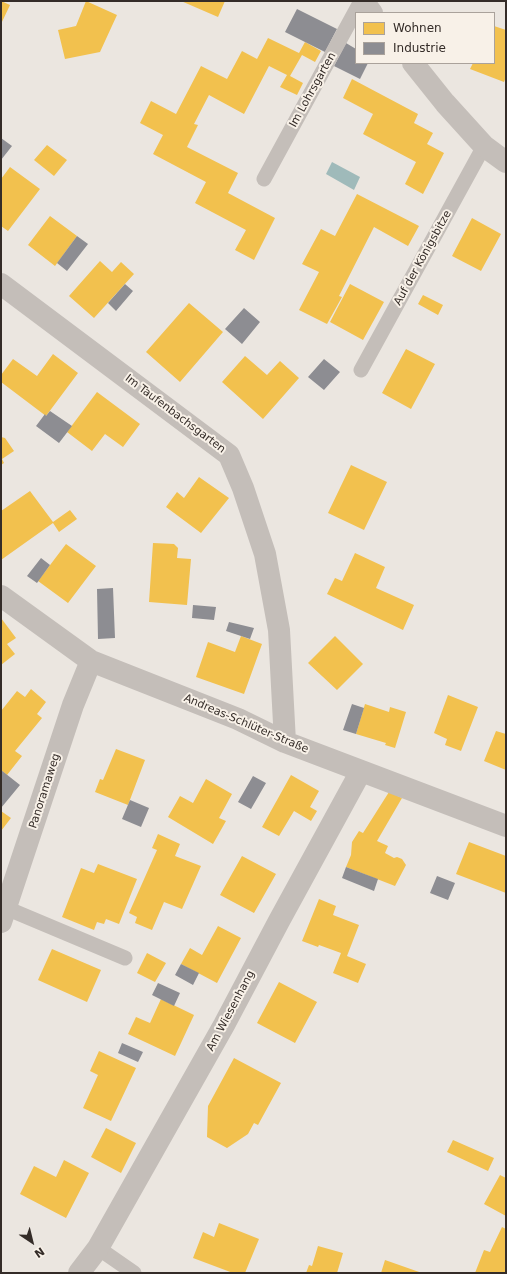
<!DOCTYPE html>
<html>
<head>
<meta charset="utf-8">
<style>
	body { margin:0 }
	#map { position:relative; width:507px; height:1274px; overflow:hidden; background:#ebe6e0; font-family:"DejaVu Sans",sans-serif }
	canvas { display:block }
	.frame { position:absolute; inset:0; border:2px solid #342c28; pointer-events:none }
	.legend { position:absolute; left:355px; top:12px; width:140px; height:52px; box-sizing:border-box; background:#f8f1e8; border:1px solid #aaa29b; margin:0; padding:5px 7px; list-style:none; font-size:12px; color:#342c28 }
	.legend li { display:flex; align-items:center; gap:8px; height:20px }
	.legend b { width:20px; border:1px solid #aaa29b }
	.north { position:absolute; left:12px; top:1222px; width:40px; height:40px; -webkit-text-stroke:3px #f8f1e8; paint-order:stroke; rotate:145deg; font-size:11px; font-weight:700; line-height:16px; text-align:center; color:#342c28 }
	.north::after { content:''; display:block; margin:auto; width:14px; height:18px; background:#342c28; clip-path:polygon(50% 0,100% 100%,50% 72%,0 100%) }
</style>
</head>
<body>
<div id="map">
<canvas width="507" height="1274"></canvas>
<div class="frame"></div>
<ul class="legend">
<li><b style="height:11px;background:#f2c14e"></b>Wohnen</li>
<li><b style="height:11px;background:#8d8d92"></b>Industrie</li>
</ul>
<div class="north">N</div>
</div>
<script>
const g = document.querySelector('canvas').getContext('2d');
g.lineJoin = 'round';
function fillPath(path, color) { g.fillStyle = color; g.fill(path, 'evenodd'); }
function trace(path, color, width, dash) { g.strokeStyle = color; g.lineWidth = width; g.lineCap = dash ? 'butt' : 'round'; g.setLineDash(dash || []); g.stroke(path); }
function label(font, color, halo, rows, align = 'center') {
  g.font = font + ' "DejaVu Sans",sans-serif'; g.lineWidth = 4; g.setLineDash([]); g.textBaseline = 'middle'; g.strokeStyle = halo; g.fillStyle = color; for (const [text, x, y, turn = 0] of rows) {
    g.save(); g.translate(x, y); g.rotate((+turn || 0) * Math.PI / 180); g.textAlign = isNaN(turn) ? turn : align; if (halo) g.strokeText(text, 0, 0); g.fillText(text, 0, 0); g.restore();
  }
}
const water = new Path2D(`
	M332,162L360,177L354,190L326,174Z`);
const homes = new Path2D(`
	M1,1L10,5L1,24Z
	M86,1L117,15L100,52L65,59L58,30L76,26Z
	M181,1H225L218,17Z
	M494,26L506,30V77L504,82L470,69L473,63H494Z
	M268,38L299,53L305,42L321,51L315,62L302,55L290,76L303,83L297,95L280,87L287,75L269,66L244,114L209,95L194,124L198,125L187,147L238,173L228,193L275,218L254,260L235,250L246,230L195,203L206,182L153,154L163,135L140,123L151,101L176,114L201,66L227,79L242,51L257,59Z
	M352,79L418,114L414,123L433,133L427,144L444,153L423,194L405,184L416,162L363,134L373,114L343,98Z
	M47,145L67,160L54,176L34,160Z
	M10,167L40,189L8,231L1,226V179Z
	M357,194L419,226L408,246L374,227L339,296L342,297L327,324L299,310L319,272L302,264L321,229L335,236Z
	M50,216L77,236L55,266L28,245Z
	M472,218L501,234L481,271L452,256Z
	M100,261L112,272L121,262L134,274L94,318L69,296Z
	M350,284L384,302L363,340L330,322Z
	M423,295L443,305L438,315L418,304Z
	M189,303L223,332L180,382L146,352Z
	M406,349L435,364L411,409L382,393Z
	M53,354L78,373L46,416L1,382V375L13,359L37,376Z
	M245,356L267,375L280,361L299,378L263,419L222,382Z
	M97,392L140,424L123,447L105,434L92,451L67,432Z
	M1,437L5,438L14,451L2,459L4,463L1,465Z
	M351,465L387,482L364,530L328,513Z
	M199,477L229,498L201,533L166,507L177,492L184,498Z
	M30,491L53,522L70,510L77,519L59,532L53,523L1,560V511Z
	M153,543L174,544L178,548L177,558L191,559L187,605L149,602Z
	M66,544L96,566L68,603L38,581Z
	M355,553L385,567L376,588L414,605L403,630L327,594L335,578L342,581Z
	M1,618L16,638L7,644L15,654L1,665Z
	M241,636L262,644L244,694L196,677L208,642L235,652Z
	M335,636L363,664L337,690L308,663Z
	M31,689L46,702L37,714L42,718L15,751L22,756L7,775L1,770V711L17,691L25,697Z
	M448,695L478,707L461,751L445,745L447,739L434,733Z
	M365,704L389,712L390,707L406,712L395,748L385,745L386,743L356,734Z
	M496,731L506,734V770L484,761Z
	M116,749L145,760L128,805L95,792L100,779L103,780Z
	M291,775L319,791L310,807L317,811L311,821L294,811L279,836L262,827Z
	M206,779L232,794L219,818L226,821L213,844L168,817L180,796L193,803Z
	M389,792L402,798L377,841L388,846L385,853L394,858L397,857L402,859L406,865L395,886L346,867L351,855L352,842L359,831L363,833Z
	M1,811L11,818L1,831Z
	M158,834L180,844L175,856L201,866L182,909L164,902L152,930L135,923L137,917L129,913L157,850L152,848Z
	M469,842L506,856V893L456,874Z
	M242,856L276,874L254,913L220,895Z
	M98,864L137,879L119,924L106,919L104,924L97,922L94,930L62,917L81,868L94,873Z
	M319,899L336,906L333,915L359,925L347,956L366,964L358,983L333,973L341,953L319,945L318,947L302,941Z
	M218,926L241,938L217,983L181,964L190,948L202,955Z
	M52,949L101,970L87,1002L38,980Z
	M147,953L166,963L155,982L137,973Z
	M279,982L317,1002L295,1043L257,1023Z
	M161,999L194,1015L175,1056L128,1034L136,1017L150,1023Z
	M99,1051L136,1068L111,1121L83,1108L98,1075L90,1071Z
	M234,1058L281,1083L258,1125L254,1123L248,1134L227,1148L207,1137L208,1106Z
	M106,1128L136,1143L121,1173L91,1157Z
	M453,1140L494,1158L488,1171L447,1152Z
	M64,1160L89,1173L66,1218L20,1194L34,1166L56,1177Z
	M500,1175L506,1178V1216L484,1204Z
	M219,1223L259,1239L245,1273H233L193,1258L203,1232L214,1237Z
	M502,1227L506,1229V1273H475L484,1250L490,1252Z
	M318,1246L343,1253L337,1273H306L309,1265L312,1266Z
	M385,1260L422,1273H381Z`);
const industry = new Path2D(`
	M297,9L337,29L325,52L285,32Z
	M346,43L356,49V63H368L360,79L334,66Z
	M1,138L12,146L1,160Z
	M77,236L88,244L67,271L57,263Z
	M125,284L133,291L116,311L108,303Z
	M244,308L260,322L242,344L225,329Z
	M324,359L340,372L324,390L308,377Z
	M50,411L72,426L59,443L36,426L45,414L46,416Z
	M41,558L50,565L37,583L27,576Z
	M113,588L115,638L98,639L97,589Z
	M193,605L216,607L214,620L192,618Z
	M229,622L254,628L250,639L226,631Z
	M352,704L364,708L356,734L343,730Z
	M1,770L20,785L1,808Z
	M253,776L266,783L251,809L238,802Z
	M130,800L149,808L141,827L122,819Z
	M346,867L378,879L374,891L342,878Z
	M437,876L455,883L448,900L430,893Z
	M181,964L199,973L193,985L175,975Z
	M158,983L180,993L174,1006L152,995Z
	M122,1043L143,1052L138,1062L118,1053Z`);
const lane = new Path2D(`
	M264,179L361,1
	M361,370L484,146
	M6,908L125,958
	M98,1248L134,1273`);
const street = new Path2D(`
	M363,1L372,13
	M413,63L445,103L484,146L506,162
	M1,284L229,455L243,488L265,554L279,630L285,742
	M1,596L91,661L238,719L285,742L506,826
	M1,922L73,705L91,661
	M79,1273L98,1248L224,1025L279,921L361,771`);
const streetNames = [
	["Im Lohrsgarten",313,90,-61],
	["Auf der Königsbitze",423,258,-61],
	["Im Taufenbachsgarten",175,414,37],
	["Andreas-Schlüter-Straße",246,724,23],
	["Panoramaweg",45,791,-72],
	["Am Wiesenhang",231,1011,-62]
];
fillPath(water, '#9fbaba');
fillPath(homes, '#f2c14e');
fillPath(industry, '#8d8d92');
trace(lane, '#c4beb9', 15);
trace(street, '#c4beb9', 22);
label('11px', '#342c28', '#f8f1e8', streetNames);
</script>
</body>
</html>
